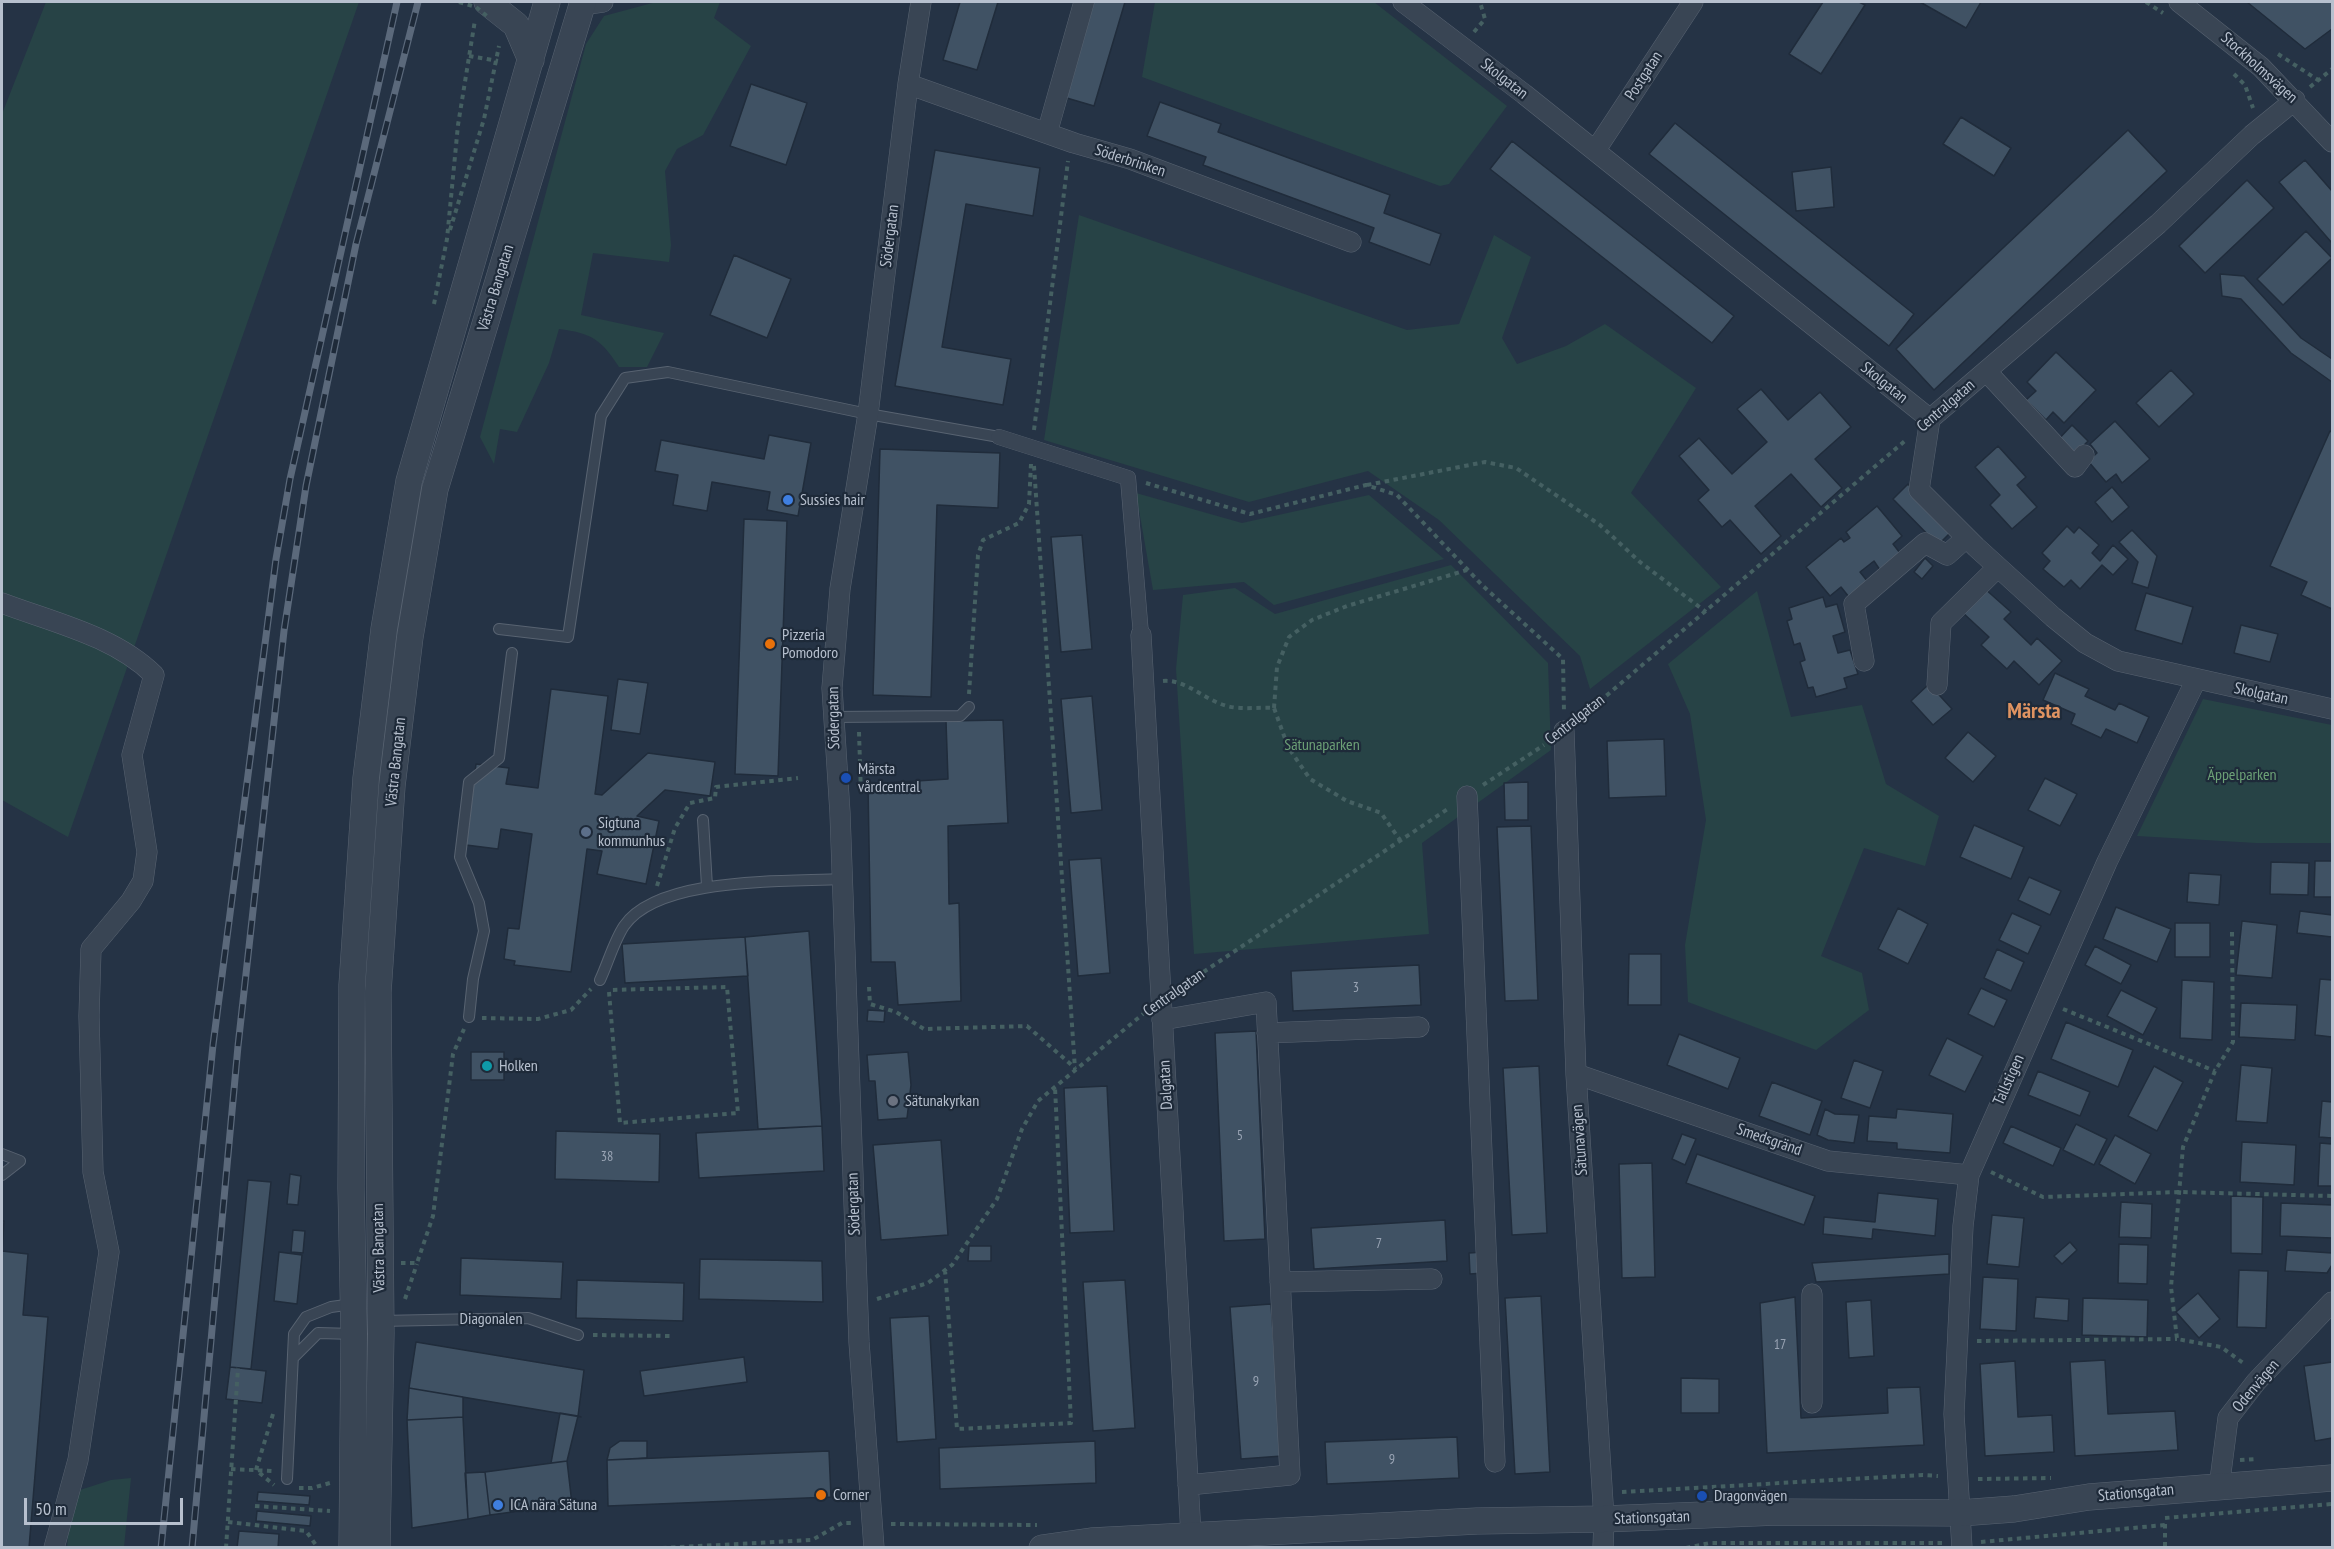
<!DOCTYPE html>
<html>
<head>
<meta charset="utf-8">
<style>
	body { margin:0 }
	#map { position:relative; width:2334px; height:1549px; overflow:hidden; background:#253345; font-family:"PT Sans Narrow",sans-serif }
	canvas { display:block }
	.frame { position:absolute; inset:0; border:3px solid #b7c0ce; pointer-events:none }
	.scale { position:absolute; left:24px; top:1498px; width:159px; height:27px; box-sizing:border-box; border:3px solid #b7c0ce; border-top:0; padding-left:8px; font-size:18px; line-height:21px; white-space:nowrap; color:#b7c0ce; -webkit-text-stroke:4px #1e2a39; paint-order:stroke }
</style>
</head>
<body>
<div id="map">
<canvas width="2334" height="1549"></canvas>
<div class="frame"></div>
<div class="scale">50 m</div>
</div>
<script>
const g = document.querySelector('canvas').getContext('2d');
g.lineJoin = 'round';
function fillPath(path, color) { g.fillStyle = color; g.fill(path, 'evenodd'); }
function trace(path, color, width, dash) { g.strokeStyle = color; g.lineWidth = width; g.lineCap = dash ? 'butt' : 'round'; g.setLineDash(dash || []); g.stroke(path); }
function label(font, color, halo, rows, align = 'center') {
  g.font = font + ' "PT Sans Narrow",sans-serif'; g.lineWidth = 4.5; g.setLineDash([]); g.textBaseline = 'middle'; g.strokeStyle = halo; g.fillStyle = color; for (const [text, x, y, turn = 0] of rows) {
    g.save(); g.translate(x, y); g.rotate((+turn || 0) * Math.PI / 180); g.textAlign = isNaN(turn) ? turn : align; if (halo) g.strokeText(text, 0, 0); g.fillText(text, 0, 0); g.restore();
  }
}
const green = new Path2D(`
	M46,2H359L68,837L2,800V114Z
	M656,2H720L714,18L751,46L703,135L677,149L665,171L671,245L669,262L593,253L581,315L664,333L647,367H619C601,339 591,333 559,329L549,363L517,432L500,429L494,464L480,437L586,44L604,16Z
	M1155,2H1374L1507,106L1449,184L1440,186L1142,77Z
	M1079,215L1407,330L1459,324L1494,235L1531,257L1502,338L1517,364L1566,346L1605,324L1696,388L1631,493L1721,587L1590,689L1580,656L1439,520L1368,471L1249,502L1044,440Z
	M1136,493L1242,523L1369,495L1444,559L1274,605L1244,582L1153,590Z
	M1451,565L1548,663L1551,750L1422,843L1429,934L1194,954L1176,669L1183,595L1235,588L1275,614Z
	M1757,591L1791,717L1862,705L1886,784L1939,816L1925,866L1864,848L1821,956L1862,973L1869,1010L1816,1050L1688,1002L1685,945L1706,820L1690,714L1668,664Z
	M2203,699L2332,725V843H2256L2137,836Z
	M131,1478L124,1547L67,1548L70,1512L80,1490L111,1480Z`);
const building = new Path2D(`
	M960,2H998L977,70L943,60Z
	M1088,2H1125L1094,106L1060,96Z
	M1823,2H1859L1865,5L1821,74L1789,54Z
	M1920,2H1981L1966,28Z
	M2247,2H2332V29L2305,49Z
	M751,84L807,103L786,165L730,146Z
	M1160,102L1221,124L1218,132L1390,195L1384,213L1441,234L1430,265L1369,242L1374,228L1203,165L1206,157L1147,136Z
	M1961,117L2011,148L1994,176L1943,144Z
	M1675,123L1914,314L1889,346L1649,154Z
	M2128,130L2167,171L1934,390L1896,349Z
	M1512,141L1734,316L1712,343L1490,169Z
	M935,150L1040,168L1033,216L966,204L942,347L1011,359L1003,405L895,386Z
	M2305,160L2332,191V243L2279,182Z
	M1831,167L1834,207L1796,211L1792,172Z
	M2247,180L2274,208L2205,273L2179,246Z
	M2306,231L2332,258L2283,305L2257,279Z
	M734,255L791,279L767,338L710,315Z
	M2220,274L2244,276L2301,338L2332,359V382L2291,353L2241,299L2222,296Z
	M2056,352L2096,390L2064,423L2053,412L2046,420L2026,400L2036,391L2027,382Z
	M2171,370L2194,394L2159,427L2136,403Z
	M1761,389L1788,420L1820,392L1851,427L1815,459L1842,488L1821,507L1791,474L1755,506L1781,536L1761,554L1730,520L1722,527L1698,500L1709,490L1679,456L1699,438L1732,474L1767,442L1737,409Z
	M2115,421L2150,459L2122,483L2116,474L2106,482L2088,461L2097,453L2090,444Z
	M2072,425L2088,441L2071,459L2055,443Z
	M2330,431L2332,432V609L2301,595L2307,582L2270,566Z
	M769,435L811,443L798,516L767,510L770,492L712,482L707,511L673,505L678,475L655,471L661,440L764,459Z
	M1998,446L2026,477L2017,485L2037,507L2012,529L1990,505L2000,495L1975,467Z
	M880,449L1000,453L998,508L937,505L931,697L873,695Z
	M1908,484L1953,530L1938,545L1893,499Z
	M2112,487L2129,507L2112,522L2095,502Z
	M1877,506L1902,536L1893,544L1900,553L1880,570L1874,561L1860,572L1868,582L1849,597L1841,587L1830,596L1806,567L1841,538L1844,542L1850,538L1846,532Z
	M744,519L787,521L778,776L735,774Z
	M2067,526L2074,533L2079,527L2099,545L2092,553L2100,561L2113,545L2128,559L2113,575L2102,565L2080,589L2071,580L2064,587L2043,569L2050,561L2042,553Z
	M2132,530L2157,556L2148,588L2132,583L2138,562L2119,542Z
	M1082,535L1092,649L1061,652L1051,537Z
	M1925,558L1933,566L1922,579L1914,572Z
	M1984,588L2011,612L2004,619L2031,645L2037,638L2062,661L2039,685L2014,661L2007,669L1981,645L1989,637L1962,612Z
	M2146,593L2193,607L2182,644L2135,630Z
	M1823,597L1826,607L1837,604L1845,632L1833,636L1838,653L1850,650L1858,674L1844,678L1847,688L1816,697L1813,687L1808,688L1800,662L1805,660L1800,643L1794,645L1787,621L1792,619L1789,608Z
	M2241,625L2278,634L2270,662L2234,653Z
	M2055,673L2089,689L2085,696L2115,710L2119,703L2149,717L2137,743L2106,729L2101,738L2071,724L2075,714L2043,700Z
	M618,679L648,683L640,734L611,730Z
	M1929,684L1952,709L1933,725L1911,701Z
	M551,689L608,696L595,794L602,795L648,753L715,762L710,796L665,790L637,816L659,821L646,884L597,874L602,851L587,849L571,972L514,965L515,961L504,959L508,928L519,929L532,834L501,829L498,849L466,845L476,764L509,768L506,784L538,788Z
	M1092,696L1102,810L1071,813L1061,699Z
	M1003,720L1008,823L948,826L949,904L959,903L961,1001L898,1005L895,962H871L868,784L948,779L946,721Z
	M1968,732L1996,756L1973,782L1945,758Z
	M1664,739L1666,796L1609,798L1607,741Z
	M2045,778L2077,794L2060,826L2028,810Z
	M1528,782V820H1505L1504,783Z
	M1974,825L2024,847L2011,879L1960,857Z
	M1531,826L1538,1000L1505,1001L1497,827Z
	M1101,858L1110,973L1078,976L1069,860Z
	M2315,861H2332V897H2314Z
	M2271,862L2309,863L2308,895L2270,894Z
	M2189,873L2221,875L2219,905L2187,902Z
	M2029,877L2061,891L2050,915L2018,900Z
	M2116,907L2171,929L2157,962L2103,939Z
	M1898,908L1928,924L1908,964L1878,949Z
	M2300,911L2332,915V937L2297,933Z
	M2012,913L2041,926L2028,954L1999,940Z
	M2242,921L2277,925L2272,978L2236,975Z
	M2175,923H2210V957H2175Z
	M809,931L822,1126L758,1129L745,937Z
	M745,937L748,976L625,983L622,944Z
	M2095,946L2131,965L2121,984L2085,965Z
	M1997,949L2024,962L2011,991L1984,978Z
	M1629,954H1661V1005H1628Z
	M1419,965L1421,1005L1293,1011L1291,971Z
	M2320,979L2332,980V1037L2315,1035Z
	M2182,980L2214,982L2212,1040L2180,1038Z
	M1981,988L2007,1000L1994,1027L1968,1014Z
	M2121,990L2157,1008L2143,1035L2107,1016Z
	M2241,1003L2297,1005L2295,1040L2239,1037Z
	M868,1010L885,1011L884,1022L867,1021Z
	M2066,1022L2133,1050L2118,1087L2051,1059Z
	M1256,1031L1265,1239L1224,1241L1215,1033Z
	M1679,1034L1740,1058L1728,1089L1667,1065Z
	M1947,1038L1983,1056L1965,1092L1929,1075Z
	M471,1052H504V1080H471Z
	M908,1052L911,1085L907,1118L878,1120L875,1081H869L867,1055Z
	M1854,1060L1883,1071L1870,1108L1841,1098Z
	M2241,1065L2272,1068L2267,1123L2236,1121Z
	M1539,1066L1547,1233L1512,1235L1503,1068Z
	M2154,1066L2183,1082L2157,1131L2128,1116Z
	M2038,1071L2090,1092L2080,1116L2028,1095Z
	M1772,1082L1822,1101L1810,1135L1759,1116Z
	M1107,1086L1114,1231L1070,1233L1064,1088Z
	M2322,1101L2332,1102V1138L2319,1137Z
	M1825,1109L1835,1114L1859,1115L1854,1143L1828,1140L1817,1135Z
	M1897,1109L1953,1114L1950,1153L1897,1149V1143L1867,1141L1869,1116L1896,1118Z
	M2076,1124L2107,1139L2094,1165L2063,1150Z
	M822,1126L824,1171L699,1178L696,1133Z
	M2011,1126L2061,1148L2053,1166L2003,1143Z
	M556,1131L660,1134L659,1182L555,1179Z
	M1682,1134L1696,1139L1685,1165L1672,1159Z
	M2115,1135L2151,1154L2135,1184L2099,1164Z
	M941,1140L948,1235L881,1240L873,1145Z
	M2242,1142L2296,1145L2294,1185L2240,1182Z
	M2320,1143L2332,1144V1186H2318Z
	M1697,1154L1815,1196L1804,1225L1686,1183Z
	M1652,1163L1655,1277L1622,1278L1619,1164Z
	M290,1174L301,1176L298,1205L287,1204Z
	M248,1180L271,1182L251,1369L230,1367Z
	M1878,1193L1938,1199L1935,1236L1873,1229L1872,1239L1823,1234L1824,1217L1875,1222Z
	M2231,1196L2263,1197L2262,1254L2231,1253Z
	M2121,1202L2152,1204L2151,1238L2119,1237Z
	M2281,1203L2332,1205V1238L2280,1236Z
	M1992,1215L2024,1218L2019,1267L1987,1264Z
	M1445,1220L1447,1261L1314,1269L1311,1228Z
	M2,1221H4L2,1251L28,1254L23,1315L48,1317L29,1548H2Z
	M293,1230L305,1231L303,1253L291,1252Z
	M2070,1242L2077,1250L2062,1264L2054,1256Z
	M2119,1244L2148,1245L2147,1284L2118,1283Z
	M969,1246H991V1261H968Z
	M2287,1250L2332,1253V1265L2327,1273L2285,1271Z
	M279,1252L302,1255L297,1304L274,1301Z
	M1484,1252V1273L1470,1274L1469,1253Z
	M1949,1254V1274L1816,1282L1812,1263Z
	M461,1258L563,1262L561,1299L460,1295Z
	M700,1259L822,1261L823,1302L699,1299Z
	M2239,1270L2268,1271L2266,1328L2237,1327Z
	M1983,1277L2018,1279L2016,1331L1980,1329Z
	M577,1280L684,1283L683,1321L576,1318Z
	M1125,1280L1135,1428L1093,1431L1083,1282Z
	M2198,1293L2220,1319L2199,1338L2176,1312Z
	M1541,1296L1550,1472L1515,1474L1505,1298Z
	M1795,1297L1801,1418L1888,1413L1887,1388L1920,1387L1924,1445L1767,1453L1760,1303Z
	M2036,1297L2069,1299L2068,1321L2034,1318Z
	M2083,1298L2148,1300L2147,1337L2082,1335Z
	M1871,1300L1874,1356L1849,1358L1846,1302Z
	M1271,1304L1282,1456L1241,1459L1230,1307Z
	M929,1316L936,1439L897,1442L890,1318Z
	M416,1342L584,1370L578,1416L581,1417L409,1388Z
	M744,1357L747,1382L644,1396L640,1371Z
	M2105,1360L2108,1414L2175,1411L2178,1450L2075,1456L2070,1362Z
	M2015,1361L2018,1417L2052,1415L2054,1452L1985,1456L1980,1364Z
	M2332,1362V1438L2315,1441L2304,1366Z
	M230,1367L266,1371L262,1403L226,1399Z
	M1681,1378L1719,1379V1413H1681Z
	M409,1388L463,1397V1417L407,1420Z
	M560,1413L578,1416L567,1461L551,1463Z
	M463,1417L468,1519L412,1528L407,1420Z
	M1457,1437L1459,1478L1327,1484L1325,1442Z
	M620,1441H647V1458L607,1460L610,1448Z
	M1095,1441L1096,1483L940,1489L939,1448Z
	M829,1451L831,1497L608,1506L607,1460Z
	M567,1461L572,1504L490,1515L485,1472Z
	M485,1472L490,1515L468,1519L465,1473Z
	M258,1492L310,1496L309,1505L257,1501Z
	M257,1511L311,1516L310,1526L256,1521Z
	M239,1531L279,1534L278,1548H237Z`);
const path = new Path2D(`
	M2146,2L2163,13
	M1474,32L1485,19L1480,2
	M2278,54L2318,80
	M469,56L498,61
	M2234,74L2245,85L2253,108
	M2310,87L2332,69
	M450,230L484,119L499,46
	M434,304L447,239L458,125L475,20
	M1034,430L1068,161
	M1034,466L1075,1069
	M1146,483L1250,514L1366,485L1397,495L1483,586L1563,659L1564,712
	M1367,485L1485,462L1516,468L1600,525L1640,562L1706,612
	M1163,681C1186,679 1204,700 1227,706C1241,710 1260,707 1274,708L1288,747L1310,779L1347,801L1381,813L1400,840
	M969,694L978,555L983,540L1019,523L1029,504L1031,464
	M1274,708L1277,667L1289,637L1312,620L1347,606L1467,570
	M1579,719L1906,440
	M859,732L861,794
	M1483,785L1544,745
	M657,886L675,828L690,803L715,798L716,787L798,778
	M2232,932L2233,1042L2215,1071L2183,1147L2171,1287L2177,1339L2221,1347L2246,1365
	M869,987L870,1004L896,1012L924,1029L1027,1026L1075,1068
	M1181,987L1449,808
	M609,992L620,1123L738,1113L727,987L610,990
	M2063,1009L2215,1071
	M482,1018L538,1019L571,1010L591,989
	M1991,1172L2043,1197L2179,1192L2332,1196
	M401,1263H417L433,1216L453,1054L464,1029
	M945,1270L957,1429L1071,1423L1055,1087
	M405,1299L417,1264
	M877,1299L928,1283L952,1265L997,1199L1022,1129L1038,1101L1143,1014
	M593,1335L672,1336
	M1977,1341L2177,1339
	M273,1414L256,1470L274,1485
	M2240,1460L2257,1459
	M231,1469L272,1471
	M1978,1479L2051,1478
	M299,1488H312L330,1483
	M1622,1492L1923,1475L1938,1476
	M255,1506L330,1511
	M2165,1518L2332,1504
	M228,1522L306,1531L318,1548
	M891,1524L1037,1525
	M2165,1524V1548
	M1981,1542L2165,1525
	M226,1548L238,1368
	M662,1548L812,1540L842,1523H854
	M1686,1548L1710,1543H1943`);
const service = new Path2D(`
	M499,629L568,637L601,416L625,378L668,372L868,414L999,437
	M832,717L960,716L969,707
	M703,820L707,886
	M600,980C608,963 614,941 624,926C658,876 787,882 842,879
	M469,1017L473,979L484,931L479,903L460,857L469,782L499,758L512,653
	M2,1154L20,1161L2,1175
	M380,1321L528,1318L578,1335
	M293,1358L318,1333L354,1334
	M287,1479L294,1334L306,1317L331,1307L353,1304`);
const pedestrian = new Path2D(`
	M999,437L1128,478L1141,635`);
const minor = new Path2D(`
	M1403,2L1524,94L1930,419
	M2179,2L2261,67L2332,142
	M581,5L603,2
	M908,84L1074,143L1130,159L1351,242
	M1047,133L1084,2
	M1595,151L1693,2
	M1986,371L2075,467L2084,455
	M1930,419L1919,490L1976,547L2053,617L2085,643L2118,661L2332,709
	M1930,419L2158,224L2252,135L2295,100
	M2,603C52,622 115,636 154,675L132,755L147,852L143,881L131,901L91,949L89,1016L93,1172L109,1252L78,1460L54,1548
	M1141,635L1191,1535
	M1864,661L1854,604L1925,543L1947,555L1966,538
	M1937,685L1941,623L1998,567
	M1564,731L1576,1074L1604,1519L1603,1548
	M1467,796L1495,1462
	M1162,1020L1266,1002L1290,1475L1188,1485
	M1267,1033L1419,1027
	M1576,1074L1828,1161L1969,1175
	M1280,1282L1432,1279
	M1812,1294V1403
	M2219,1488L2228,1418L2256,1382L2332,1302
	M874,1548L859,1342L840,813L832,688L840,589L868,414L908,84L921,2
	M1962,1548L1954,1414L1963,1226L1969,1175L2107,862L2196,680`);
const tertiary = new Path2D(`
	M487,2L516,25L531,60
	M352,1548L354,1334L351,1188L352,985L366,778L384,629L409,481L547,2
	M377,1548L381,1333L378,992L392,786L410,637L435,489L583,2
	M1042,1548L1091,1541L1477,1521L1604,1519L1778,1512L1960,1513L2014,1509L2089,1497L2332,1478`);
const rail = new Path2D(`
	M161,1548L213,1045L276,559L290,479L397,2
	M192,1548L238,1046L284,631L306,486L356,244L418,2`);
const pathBridge = new Path2D(`
	M459,2L476,7L488,17`);
const markers = [
	[788,500,6,"#3f7fe0"],
	[770,644,6,"#e8710a"],
	[846,778,6,"#1a4fb4"],
	[586,832,6,"#5c6f8a"],
	[487,1066,6,"#0f9aa8"],
	[893,1101,6,"#6b7280"],
	[821,1495,6,"#e8710a"],
	[1702,1496,6,"#1a4fb4"],
	[498,1505,6,"#3f7fe0"]
];
const numberNames = [
	["3",1356,988],
	["5",1240,1136],
	["38",607,1157],
	["7",1379,1244],
	["17",1780,1345],
	["9",1256,1382],
	["9",1392,1460]
];
const streetNames = [
	["Stockholmsvägen",2259,68,42],
	["Postgatan",1644,76,-57],
	["Skolgatan",1504,79,38],
	["Söderbrinken",1130,161,18],
	["Södergatan",890,236,-83],
	["Västra Bangatan",496,288,-73],
	["Skolgatan",1884,383,39],
	["Centralgatan",1946,406,-41],
	["Skolgatan",2261,694,12],
	["Södergatan",834,718,-91],
	["Centralgatan",1575,720,-38],
	["Västra Bangatan",396,762,-84],
	["Centralgatan",1174,993,-35],
	["Tallstigen",2009,1080,-66],
	["Dalgatan",1166,1085,-93],
	["Sätunavägen",1580,1140,-94],
	["Smedsgränd",1769,1140,19],
	["Södergatan",854,1204,-92],
	["Västra Bangatan",379,1248,-91],
	["Diagonalen",491,1319],
	["Odenvägen",2256,1386,-50],
	["Stationsgatan",2136,1493,-5],
	["Stationsgatan",1652,1518,-2]
];
const poiNames = [
	["Sussies hair",800,500],
	["Pizzeria",782,635],
	["Pomodoro",782,653],
	["Märsta",858,769],
	["vårdcentral",858,787],
	["Sigtuna",598,823],
	["kommunhus",598,841],
	["Holken",499,1066],
	["Sätunakyrkan",905,1101],
	["Corner",833,1495],
	["Dragonvägen",1714,1496],
	["ICA nära Sätuna",510,1505]
];
const parkNames = [
	["Sätunaparken",1322,745],
	["Äppelparken",2242,775]
];
const districtNames = [
	["Märsta",2034,712]
];
fillPath(green, '#274346');
fillPath(building, '#405264');
trace(building, '#202c3b', 1.5);
trace(service, '#586371', 12);
trace(pedestrian, '#586371', 16);
trace(minor, '#586371', 21);
trace(tertiary, '#586371', 27);
trace(path, '#456062', 4, [4.5, 4.5]);
trace(service, '#394554', 10);
trace(pedestrian, '#394554', 15);
trace(minor, '#394554', 20);
trace(tertiary, '#394554', 26);
trace(rail, '#5b697b', 7);
trace(rail, '#1e2a39', 4.5, [14]);
trace(pathBridge, '#456062', 4, [4.5, 4.5]);
for (const [x, y, r, color] of markers) { const dot = new Path2D(); dot.arc(x, y, r, 0, 2 * Math.PI); g.fillStyle = color; g.fill(dot); trace(dot, '#1e2a39', 2); }
label('14px', '#99a4b4', null, numberNames);
label('16px', '#b7c0ce', '#1e2a39', streetNames);
label('16px', '#b7c0ce', '#1e2a39', poiNames, 'left');
label('16px', '#6ca076', '#1e2a39', parkNames);
label('bold 22px', '#df9361', '#1e2a39', districtNames);
</script>
</body>
</html>
